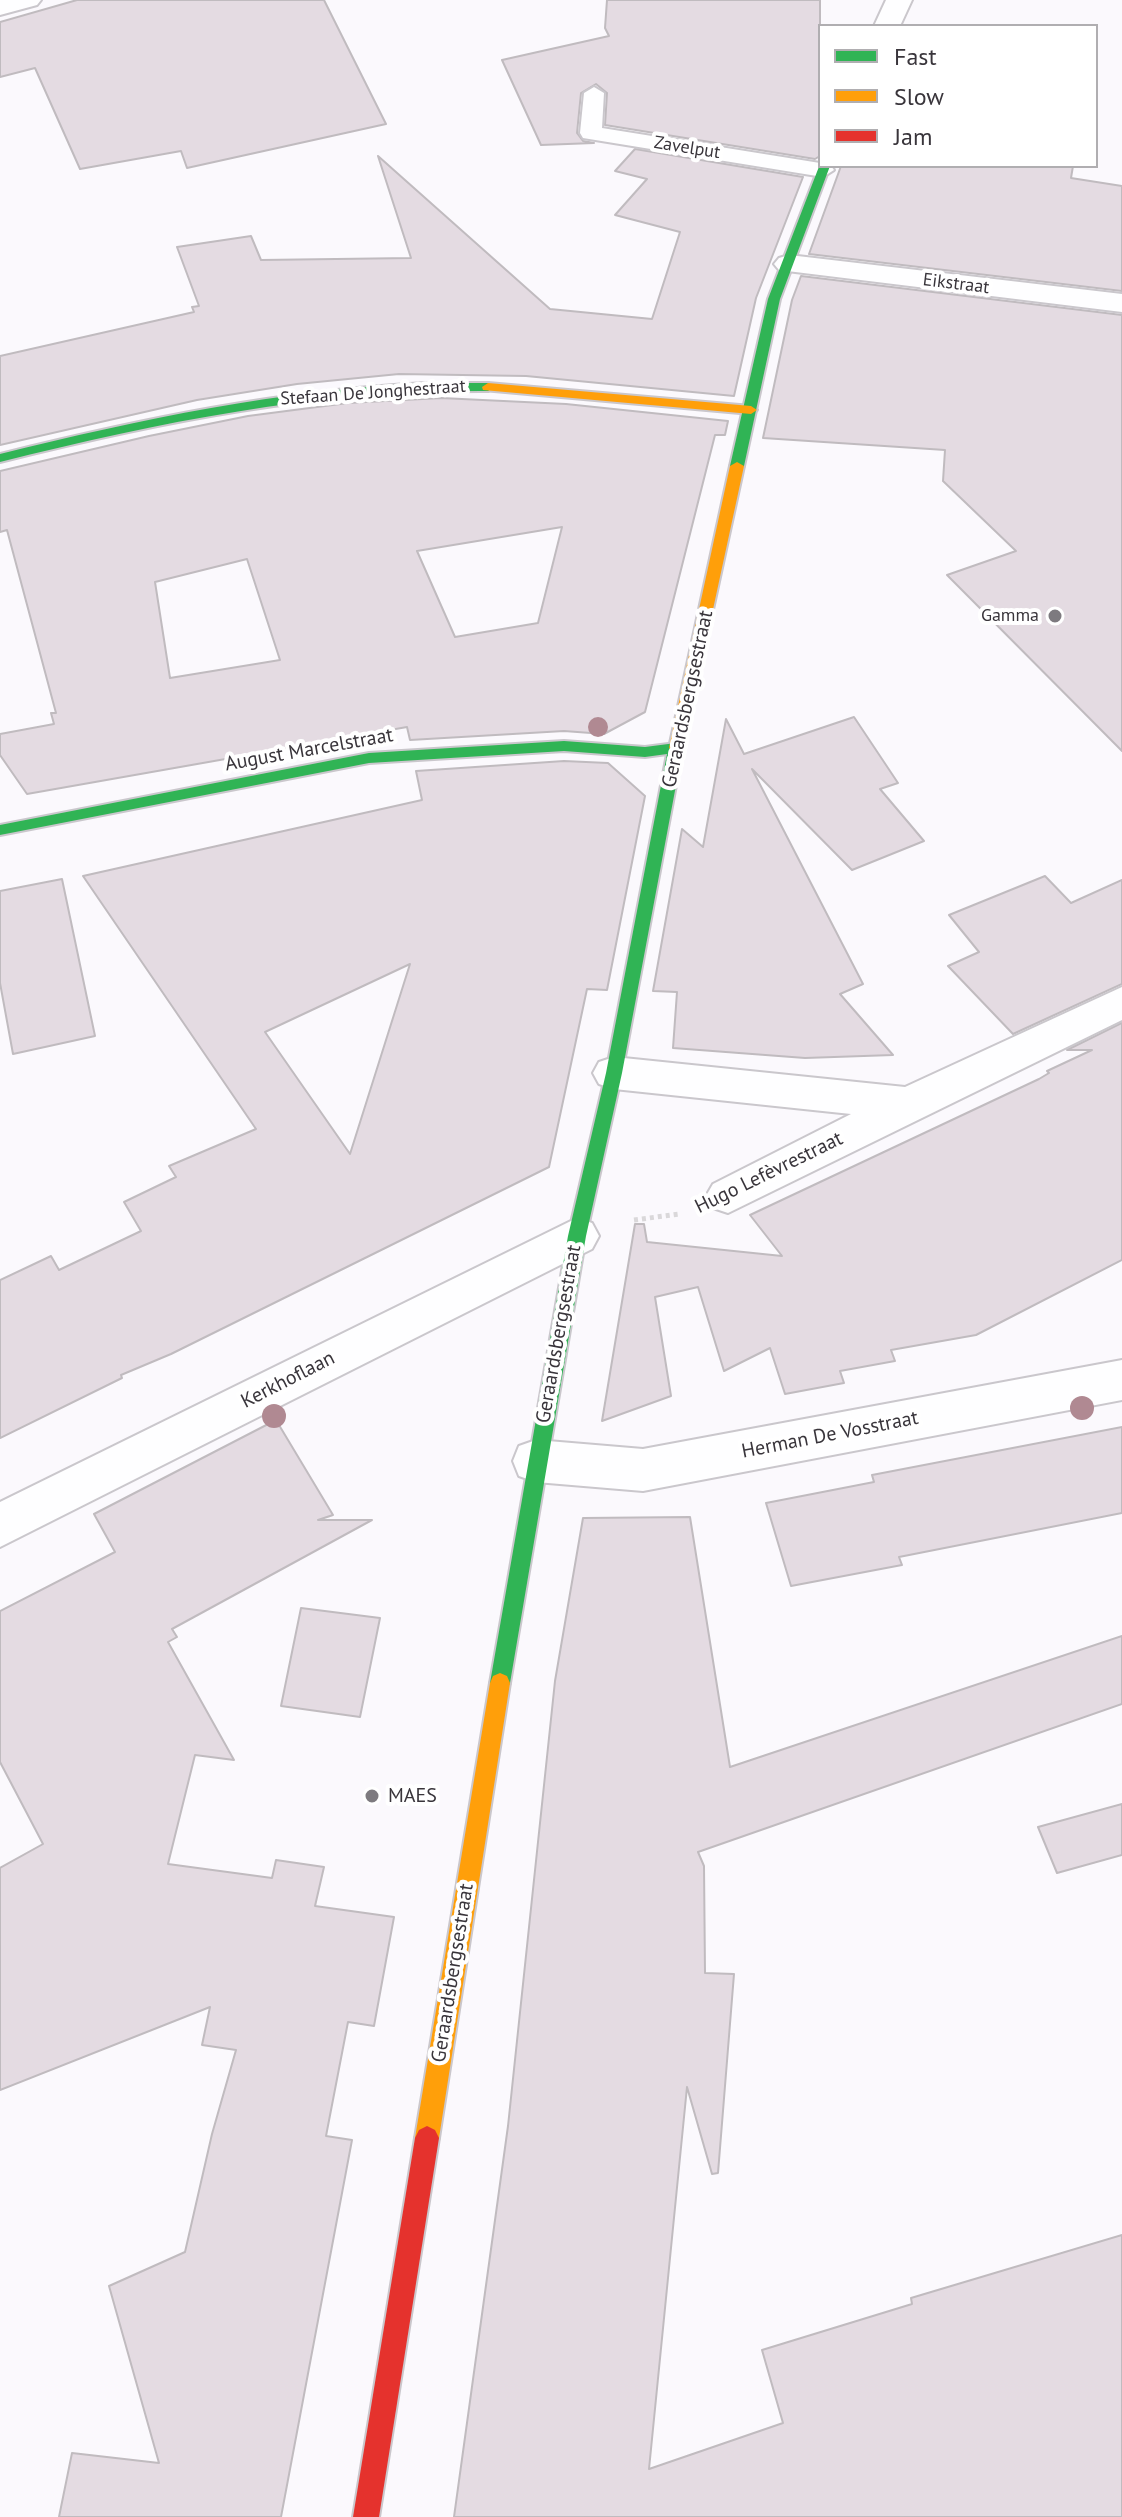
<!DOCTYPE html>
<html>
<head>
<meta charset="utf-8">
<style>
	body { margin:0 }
	#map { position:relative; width:1122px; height:2517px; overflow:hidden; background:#fbf9fd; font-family:"PT Sans",sans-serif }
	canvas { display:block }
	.legend { position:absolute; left:818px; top:24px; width:280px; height:144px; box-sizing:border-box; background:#fff; border:2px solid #b0aeb1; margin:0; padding:10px 14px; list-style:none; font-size:24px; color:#39353b }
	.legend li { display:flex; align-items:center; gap:16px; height:40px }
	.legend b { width:40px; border:2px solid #b0aeb1 }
</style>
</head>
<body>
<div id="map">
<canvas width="1122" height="2517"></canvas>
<ul class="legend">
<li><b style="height:10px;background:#30b455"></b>Fast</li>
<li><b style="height:10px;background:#ff9f0a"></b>Slow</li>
<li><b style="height:10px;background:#e5322d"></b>Jam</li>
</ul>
</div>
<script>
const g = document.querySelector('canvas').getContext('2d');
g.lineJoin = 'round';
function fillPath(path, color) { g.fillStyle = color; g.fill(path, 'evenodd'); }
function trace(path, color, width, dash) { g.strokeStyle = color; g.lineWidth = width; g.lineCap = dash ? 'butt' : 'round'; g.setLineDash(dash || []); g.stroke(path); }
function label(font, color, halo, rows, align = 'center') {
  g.font = font + ' "PT Sans",sans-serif'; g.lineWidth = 8; g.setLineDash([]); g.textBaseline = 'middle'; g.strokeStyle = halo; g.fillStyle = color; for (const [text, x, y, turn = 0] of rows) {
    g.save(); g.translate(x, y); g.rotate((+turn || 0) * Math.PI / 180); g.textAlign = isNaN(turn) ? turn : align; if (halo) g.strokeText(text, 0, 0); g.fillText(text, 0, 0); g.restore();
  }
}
const building = new Path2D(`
	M77,0H324L386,124L187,168L181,151L80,169L35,68L0,77V22Z
	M607,0H820V156L815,159L605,125L607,93L596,84L581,93L577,133L583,141L594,143L541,145L502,60L609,36L605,28Z
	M635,149L803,177L756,298L734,396L526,376L399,374L297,384L197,400L0,445V356L194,312L192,307L199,306L177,247L251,236L261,260L411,258L378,156L550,309L652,319L680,232L615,215L647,179L615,171Z
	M841,166H1073L1071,178L1122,186V291L809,254Z
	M801,276L1122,315V751L947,575L1016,551L943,481L945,450L763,438L792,300Z
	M441,398L566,404L728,421L725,435H715L645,712L604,734L564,731L410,740L407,727L27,794L0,755V734L54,724L51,713H56L7,530L0,532V471L149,436L248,416L348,403ZM562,527L538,623L455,637L417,551ZM247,559L280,660L170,678L155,582Z
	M854,717L898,783L880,789L924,841L852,870L752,769L863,984L840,994L893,1055L805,1058L673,1048L677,992L653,991L682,829L703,847L726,719L744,754Z
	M564,761L608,763L645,796L607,990L587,989L549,1167L171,1354L121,1375L122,1378L0,1438V1280L51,1256L59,1270L141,1231L124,1202L176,1177L169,1166L256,1129L83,876L422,800L416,771ZM410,964L350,1154L265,1032Z
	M1045,876L1071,903L1122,880V984L1013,1034L948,966L979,952L949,915Z
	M62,879L95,1036L13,1054L0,983V891Z
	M1122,1023V1260L976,1335L891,1350L895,1361L840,1371L844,1383L785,1394L770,1348L724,1371L698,1287L655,1297L671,1396L602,1421L635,1224H644L647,1242L782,1256L750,1215L1039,1079L1049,1073L1047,1071L1092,1050H1067Z
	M276,1420L333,1515L318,1520H372L172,1629L177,1637L168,1642L234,1760L195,1755L168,1864L272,1878L276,1860L324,1867L315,1906L394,1917L374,2026L348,2022L326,2136L352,2140L281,2517H59L72,2453L159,2463L109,2286L185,2252L212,2134L236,2050L202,2045L210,2007L0,2090V1868L43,1844L0,1762V1611L115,1552L94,1514Z
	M1122,1427V1513L899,1557L902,1565L791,1586L766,1503L874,1482L872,1475Z
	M690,1517L730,1767L1122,1636V1704L698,1852L704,1866L705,1973L734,1974L718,2173L712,2174L687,2087L649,2469L783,2423L762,2350L912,2304L911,2298L1122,2235V2517H454L508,2126L555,1681L583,1518Z
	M301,1608L380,1618L360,1717L281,1706Z
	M1122,1804V1855L1057,1873L1038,1827Z`);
const path = new Path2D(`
	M634,1220L679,1214`);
const lane = new Path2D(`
	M594,87L604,93L602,128L820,163V166H831L834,170L823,177L583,138L580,133L584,93Z`);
const street = new Path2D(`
	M0,0H41L37,5L0,15Z
	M886,0H912L900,26H874Z
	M789,255L1122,294V312L779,270L774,264L779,258Z
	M1122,987V1020L728,1213L713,1208L706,1196L713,1184L851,1114L614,1089L599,1084L593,1073L599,1062L614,1057L905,1087Z
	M577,1218L592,1223L599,1236L592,1249L0,1547V1502Z
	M1122,1360V1400L643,1491L536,1482L519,1476L513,1461L519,1446L536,1440L643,1449Z`);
const fast = new Path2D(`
	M820,164V166H830L780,299L744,466L737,470L732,469L730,466L768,299Z
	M426,383H488L494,387L488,391C319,390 163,421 0,462V454C141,419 280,390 426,383Z
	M564,741L645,747L676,743L683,748L622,1073L586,1236L510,1683L507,1690L500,1693L493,1690L490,1683L568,1236L606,1073L667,754L645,757L564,751L369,763L0,835V825L369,753Z`);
const slow = new Path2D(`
	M488,383L751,406L757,410L751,414L483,390L482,387Z
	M737,462L744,466L683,748L676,753L669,748L730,466Z
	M500,1673L507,1676L510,1683L439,2138L435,2146L427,2150L419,2146L415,2138L490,1683L493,1676Z`);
const jam = new Path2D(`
	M427,2126L435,2130L439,2138L379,2517H353L415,2138L419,2130Z`);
const trees = [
	[598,727,10],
	[1082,1408,12],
	[274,1416,12]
];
const markers = [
	[1055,616,8,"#7d7a7f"],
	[372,1796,8,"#7d7a7f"]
];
const farStreetnames = [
	["Zavelput",687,148,9],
	["Eikstraat",956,284,7],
	["Stefaan De Jonghestraat",373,393,-4]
];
const farPoinames = [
	["Gamma",1039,616]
];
const streetNames = [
	["Geraardsbergsestraat",688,699,-78],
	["August Marcelstraat",309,750,-10],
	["Hugo Lefèvrestraat",769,1173,-26],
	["Geraardsbergsestraat",559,1334,-80],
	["Kerkhoflaan",288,1380,-27],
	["Herman De Vosstraat",830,1435,-11],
	["Geraardsbergsestraat",453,1973,-81]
];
const poiNames = [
	["MAES",388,1796]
];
fillPath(building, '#e4dbe2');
trace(building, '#c0bbbf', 2);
trace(lane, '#cac7cc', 4);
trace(street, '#cac7cc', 4);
trace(fast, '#cac7cc', 4);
trace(slow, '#cac7cc', 4);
trace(jam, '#cac7cc', 4);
trace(path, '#dad8da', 5, [4, 4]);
fillPath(lane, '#fefeff');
fillPath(street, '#fefeff');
fillPath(fast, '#30b455');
fillPath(slow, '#ff9f0a');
fillPath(jam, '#e5322d');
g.fillStyle = '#b08992';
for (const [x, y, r] of trees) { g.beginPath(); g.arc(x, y, r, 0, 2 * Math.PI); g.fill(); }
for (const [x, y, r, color] of markers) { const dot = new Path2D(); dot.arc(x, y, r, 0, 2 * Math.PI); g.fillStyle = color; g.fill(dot); trace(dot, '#fff', 3); }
label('18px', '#39353b', '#fff', farStreetnames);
label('18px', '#39353b', '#fff', farPoinames, 'right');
label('20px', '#39353b', '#fff', streetNames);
label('20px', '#39353b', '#fff', poiNames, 'left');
</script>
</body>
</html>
